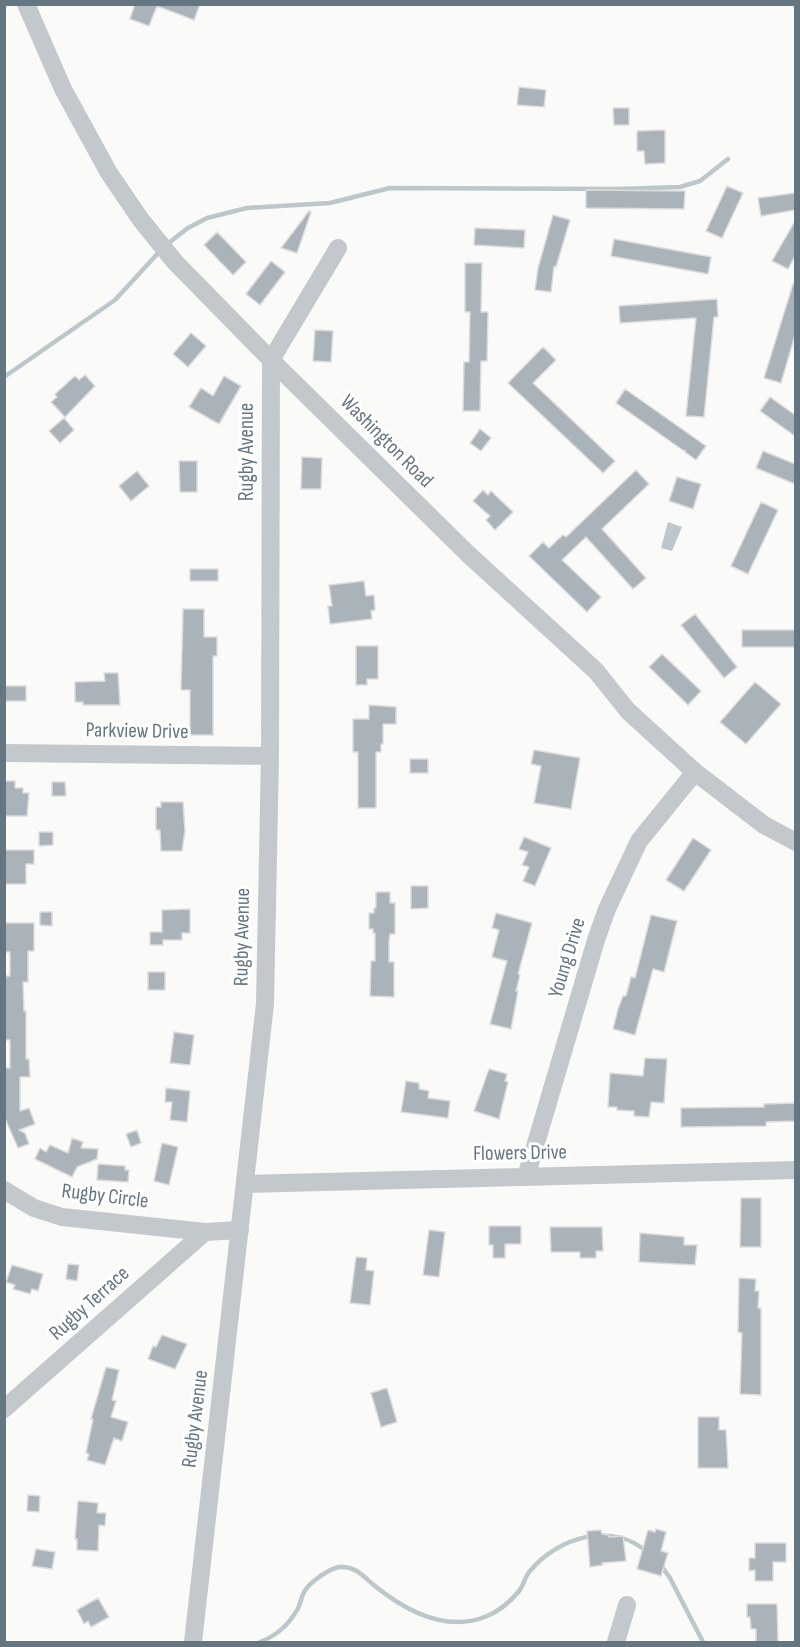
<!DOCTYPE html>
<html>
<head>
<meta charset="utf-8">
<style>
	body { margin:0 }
	#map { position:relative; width:800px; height:1647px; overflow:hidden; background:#fafaf8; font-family:"Sofia Sans Condensed",sans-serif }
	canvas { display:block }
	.frame { position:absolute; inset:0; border:6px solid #657683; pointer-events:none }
</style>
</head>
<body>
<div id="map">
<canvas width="800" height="1647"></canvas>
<div class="frame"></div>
</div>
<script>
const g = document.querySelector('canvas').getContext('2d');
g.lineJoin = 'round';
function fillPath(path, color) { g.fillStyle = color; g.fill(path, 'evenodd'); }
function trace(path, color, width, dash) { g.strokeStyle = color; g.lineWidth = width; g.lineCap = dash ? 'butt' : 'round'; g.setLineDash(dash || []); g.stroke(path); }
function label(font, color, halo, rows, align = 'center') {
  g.font = font + ' "Sofia Sans Condensed",sans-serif'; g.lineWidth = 6; g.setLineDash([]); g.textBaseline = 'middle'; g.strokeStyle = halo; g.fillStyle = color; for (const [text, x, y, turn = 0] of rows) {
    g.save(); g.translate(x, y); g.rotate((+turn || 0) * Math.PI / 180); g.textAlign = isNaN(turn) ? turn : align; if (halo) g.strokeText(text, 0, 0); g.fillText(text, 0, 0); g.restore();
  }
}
const water = new Path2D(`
	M668,522L682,527L672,551L661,548Z`);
const stream = new Path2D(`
	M166,245L188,228L207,218L247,208L330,203L390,188L618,189L680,187L700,181L728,159
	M4,377L115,300L160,251
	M660,1564L670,1578L703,1642
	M260,1642C276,1636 289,1624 297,1610C301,1604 301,1595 306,1589C312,1581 330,1568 340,1567C356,1566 364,1577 375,1586C406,1611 447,1633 487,1616C499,1611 511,1601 519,1591C524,1585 525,1576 530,1571C558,1537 612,1521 647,1552`);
const building = new Path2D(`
	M135,4H200L194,20L157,6L149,26L130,19Z
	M519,87L546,90L544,107L517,105Z
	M613,108H629V125H614Z
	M665,130V163L645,164L644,151H637V131Z
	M727,186L743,193L722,238L706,231Z
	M586,190L685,191L684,209L586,208Z
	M795,193V210L761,216L758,198Z
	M309,211L311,212L297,253L281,248Z
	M553,215L570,220L556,267L554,266L551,292L535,290L538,268Z
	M795,221V256L788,269L772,261Z
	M475,228L525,230L524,248L474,245Z
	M217,232L246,262L233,275L204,245Z
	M614,239L711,257L708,274L611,256Z
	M271,261L285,272L260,305L246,294Z
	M465,263H482L481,312H488L487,361H481L480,411H463L464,362H469L470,312H465Z
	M793,284H795V335L781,383L764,378Z
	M717,299L718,317H714L704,417L686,416L696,318L620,323L619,306Z
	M315,330L333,331L331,362L313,361Z
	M191,333L206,346L188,367L173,354Z
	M543,347L556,360L533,383L615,461L603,473L508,383Z
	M85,375L95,386L65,417L51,402L57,397L55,394L75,376L79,380Z
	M224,376L241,386L219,424L189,407L201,388L213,396Z
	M625,389L706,446L696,460L685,452V450L684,451L616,403Z
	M770,397L795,415V436L760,411Z
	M64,418L74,430L60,443L49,431Z
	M480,429L491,438L481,451L470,443Z
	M763,451L795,464V484L756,468Z
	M302,457L322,458L321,489H301Z
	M179,461H197V492H180Z
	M636,470L649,484L602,529L646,578L633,589L586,537L562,560L601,597L587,612L529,556L543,542L549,548L563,535L566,537Z
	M137,471L149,486L131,501L119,486Z
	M677,477L701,484L693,509L669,501Z
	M483,490L488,495L491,491L513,512L495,530L486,520L490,516L473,501Z
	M761,502L778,510L748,574L731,566Z
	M190,569H218V581H190Z
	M364,581L366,596L374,595L375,610L371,611L372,619L330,624L328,606H332L329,585Z
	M183,609H204V637H217V656H213V735H190V690H181Z
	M695,614L737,667L724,678L681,625Z
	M742,630H795V647H742Z
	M356,646H378V679H367V685H356Z
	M662,654L701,691L688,705L649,667Z
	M104,673H118L120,705H83V702H75V682L105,681Z
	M755,682L781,704L746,744L720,722Z
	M4,686H26V701H4Z
	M369,705L396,707V724H383V744H381V752H376V808H358V752H353V719H369Z
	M534,750L580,758L571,809L534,803L541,766L531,764Z
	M410,759H428V773H410Z
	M4,781H15V788H23V793H29L27,816H4Z
	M52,782H65L66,796H52Z
	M161,802H183L185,831L182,851H161L160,830H156V807H161Z
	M39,832H53V845L39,846Z
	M524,837L551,848L535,886L523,881L529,867L522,865L528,852L519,849Z
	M693,838L711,850L684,891L666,880Z
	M4,850H34V864H26V884H4Z
	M411,886H428V908L411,909Z
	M376,892H390V903H395V934H390L389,941V962H394V997L370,996L371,961H375V933H373V929H369V913H374V908H376Z
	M190,909V933H182V940H163V945H150V932H162V910Z
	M40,912H52V926L40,925Z
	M496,913L532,923L518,974L520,975L516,991H518L511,1029L490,1024L507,961L492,957L499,930L492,928Z
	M651,915L677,921L664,972L653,969L635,1035L613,1029L618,1009L623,996H626L631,977L635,978Z
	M4,923H34V951H28V982H23L24,1011H26V1059H29L30,1077H20V1111L29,1108L35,1124L19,1130L25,1133L29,1144L18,1148L4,1116V1068H10V1040H4V987L6,976H10V952H4Z
	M148,972H165V990H148Z
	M174,1032L194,1035L190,1065L170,1063Z
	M645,1058L667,1059L664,1103L651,1102L649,1117L634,1116V1111L617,1110V1107H608L610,1073L643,1076Z
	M489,1069L507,1074L505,1081L508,1082L499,1119L474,1111Z
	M406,1081L419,1083V1089L429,1091L428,1098L450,1101L448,1118L401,1112Z
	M166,1088L190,1091L187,1122L170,1120L172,1102H165Z
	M795,1103V1121L766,1122V1126L681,1127V1108L764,1107V1104Z
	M137,1130L141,1143L131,1147L126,1134Z
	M72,1138L83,1142L81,1148L98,1149L97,1159L77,1167L72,1177L35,1159L40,1148L46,1152L50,1145L68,1153Z
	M162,1143L178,1147L169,1185L154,1181Z
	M98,1164L125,1166V1170H129L128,1182L97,1180Z
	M741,1198H761V1247H740Z
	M489,1226H521V1244H505V1258H493V1245H489Z
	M550,1227H602L603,1251H596V1258H580V1252H551Z
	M429,1230L445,1232L439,1277L423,1275Z
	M640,1233L684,1237V1245H697L695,1265L639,1262Z
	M356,1257L367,1258L366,1270L374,1271L370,1305L350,1303Z
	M68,1264L79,1265L77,1281L66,1279Z
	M12,1265L43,1274L38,1291L32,1289L30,1294L13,1289L15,1285L6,1282Z
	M739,1278L756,1279L755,1291H759L758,1308H761V1395L740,1394L742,1333L738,1332Z
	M162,1335L187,1344L175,1369L148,1359L153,1346L156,1347Z
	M106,1367L119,1370L112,1400L116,1401L111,1417L128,1422L122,1441L114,1438L105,1465L87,1460L89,1454L86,1453L93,1419H91Z
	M387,1388L397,1422L381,1427L371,1393Z
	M698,1417H719V1430H726L728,1468H698Z
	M28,1495L40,1496L39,1512L27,1511Z
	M78,1501L98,1503L97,1513H106L105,1526L99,1525L98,1551L77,1550V1539H75Z
	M656,1529L666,1532L661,1551L668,1553L661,1576L637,1569L648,1530L655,1532Z
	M601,1530L602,1534L608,1535L609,1537L623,1536L626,1561L602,1563L603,1565L590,1567L587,1531Z
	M755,1543H786V1562H773V1581H755V1570L749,1571V1558H755Z
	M36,1549L55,1552L52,1569L32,1566Z
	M98,1598L109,1617L91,1627L88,1621L84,1624L77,1610Z
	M747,1604H777L778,1642H756V1629H751L750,1617H747Z`);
const minor = new Path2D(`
	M26,4L63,89L109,173L141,220L175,262L271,360L468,554L596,671L628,711L695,772L764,825L796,842
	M4,753L270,756
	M526,1177L596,940L607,909L639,841L695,772
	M245,1184L796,1170
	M4,1190L34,1208L62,1217L205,1232L240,1230
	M4,1409L205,1232
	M193,1642L265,1004L270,756L271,360L338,248
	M616,1642L627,1605`);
const streetNames = [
	["Washington Road",386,442,45],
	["Rugby Avenue",248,452,-90],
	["Parkview Drive",137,732,1],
	["Rugby Avenue",243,937,-89],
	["Young Drive",568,958,-73],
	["Flowers Drive",520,1154,-1],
	["Rugby Circle",105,1197,7],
	["Rugby Terrace",90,1304,-42],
	["Rugby Avenue",196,1419,-83]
];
fillPath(water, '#bbc7cb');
trace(stream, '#bbc7cb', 4.5);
fillPath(building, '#aab3b9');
trace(building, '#dcdcda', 1.5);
trace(minor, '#c3c8cc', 18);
label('21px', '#657683', '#fff', streetNames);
</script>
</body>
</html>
